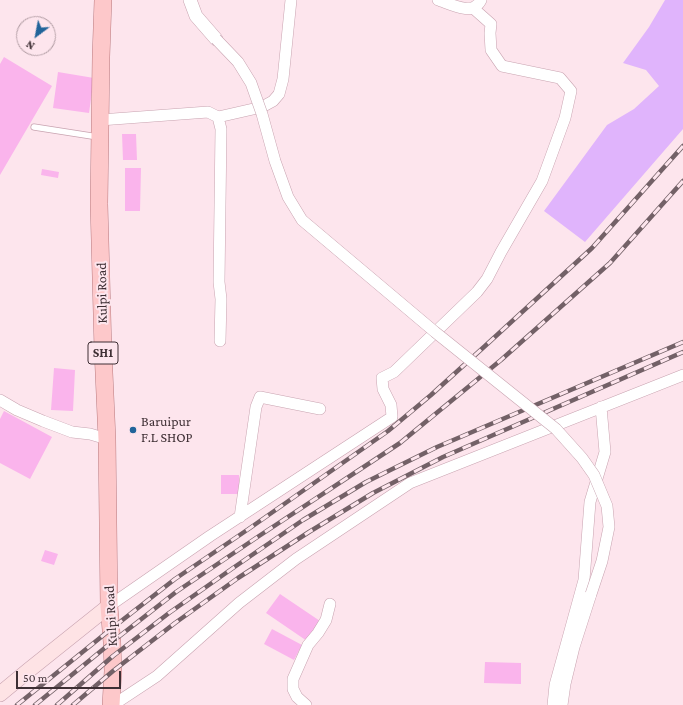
<!DOCTYPE html>
<html>
<head>
<meta charset="utf-8">
<style>
	body { margin:0 }
	#map { position:relative; width:683px; height:705px; overflow:hidden; background:#fde5ed; font-family:"Crimson Pro",serif }
	canvas { display:block }
	.north { position:absolute; left:16px; top:16px; width:40px; height:40px; box-sizing:border-box; background:#fde5ed; border:1px solid #b19ca3; border-radius:50%; rotate:212deg; font-size:11px; font-weight:700; line-height:16px; text-align:center; color:#3e2f34 }
	.north::after { content:''; display:block; margin:auto; width:14px; height:18px; background:#21649a; clip-path:polygon(50% 0,100% 100%,50% 72%,0 100%) }
	.scale { position:absolute; left:16px; top:671px; width:105px; height:18px; box-sizing:border-box; border:2px solid #3e2f34; border-top:0; padding-left:5px; font-size:12px; line-height:14px; white-space:nowrap; color:#3e2f34; -webkit-text-stroke:3px #fde5ed; paint-order:stroke }
</style>
</head>
<body>
<div id="map">
<canvas width="683" height="705"></canvas>
<div class="north">N</div>
<div class="scale">50 m</div>
</div>
<script>
const g = document.querySelector('canvas').getContext('2d');
g.lineJoin = 'round';
function fillPath(path, color) { g.fillStyle = color; g.fill(path, 'evenodd'); }
function trace(path, color, width, dash) { g.strokeStyle = color; g.lineWidth = width; g.lineCap = dash ? 'butt' : 'round'; g.setLineDash(dash || []); g.stroke(path); }
function label(font, color, halo, rows, align = 'center') {
  g.font = font + ' "Crimson Pro",serif'; g.lineWidth = 4; g.setLineDash([]); g.textBaseline = 'middle'; g.strokeStyle = halo; g.fillStyle = color; for (const [text, x, y, turn = 0] of rows) {
    g.save(); g.translate(x, y); g.rotate((+turn || 0) * Math.PI / 180); g.textAlign = isNaN(turn) ? turn : align; if (halo) g.strokeText(text, 0, 0); g.fillText(text, 0, 0); g.restore();
  }
}
const water = new Path2D(`
	M665,0H683V129L585,242L544,211L607,125L634,109L659,86L646,70L623,63L649,27Z`);
const building = new Path2D(`
	M4,57L52,86L0,175V64Z
	M58,72L94,78L89,113L53,108Z
	M122,134H136L137,160H123Z
	M125,168H141L140,211H125Z
	M42,169L59,172L58,178L41,175Z
	M54,368L75,370L73,411L51,410Z
	M4,411L52,437L30,479L0,463V419Z
	M221,475H239V494H221Z
	M45,550L58,554L54,565L41,561Z
	M280,594L320,621L307,641L266,613Z
	M272,629L302,645L294,660L264,644Z
	M485,662L521,663V684L484,683Z`);
const service = new Path2D(`
	M34,127L98,137`);
const minor = new Path2D(`
	M438,0C448,3 469,14 477,5C479,4 480,2 481,0
	M218,117L262,107L273,101L279,94L283,79L291,0
	M100,120L208,112L218,117L221,129L219,282L221,299L220,341
	M0,400L17,410L43,421L72,432L90,434L107,439
	M240,517L256,407L260,397L320,409
	M109,606L210,536L392,417L391,405L383,389L382,378L394,372L477,292L487,279L501,252L542,181L565,118L571,91L560,78L502,66L491,50L490,33L491,24L473,8
	M113,705L157,676L239,603L296,559L410,483L683,375
	M306,705L297,697L293,689V679L308,645L318,633L326,620L330,604
	M553,705L555,685L584,580L590,502L605,452L601,407
	M562,705L565,684L574,647L591,594`);
const tertiary = new Path2D(`
	M190,0L196,16L216,39`);
const secondary = new Path2D(`
	M0,694L29,670L109,606`);
const primary = new Path2D(`
	M103,0L101,57L99,204L103,350L107,439L109,606L112,642L113,671L111,705`);
const rail = new Path2D(`
	M17,705L111,629L175,579L250,528L388,431L431,395L485,346L592,248L683,146
	M35,705L112,642L176,592L256,538L400,443L501,360L610,263L683,181
	M57,705L113,656L169,613L233,568L303,520L366,482L437,447L683,342
	M73,705L113,671L175,623L238,578L309,532L373,493L443,457L683,352`);
const minorBridge = new Path2D(`
	M216,39L238,62L251,83L262,114L275,161L288,197L302,220L435,332L556,429L582,458L594,475L607,506L609,527L602,561L591,594`);
const markers = [
	[133,430,4,"#21649a"]
];
const shields = [
	[103,353,30]
];
const shieldNames = [
	["SH1",103,353]
];
const streetNames = [
	["Kulpi Road",102,293,-91],
	["Kulpi Road",111,616,-93]
];
const poiNames = [
	["Baruipur",141,422],
	["F.L SHOP",141,438]
];
fillPath(water, '#e0b4fc');
fillPath(building, '#fab4ec');
trace(service, '#c8a3b0', 7);
trace(minor, '#c8a3b0', 12);
trace(tertiary, '#c8a3b0', 14);
trace(secondary, '#c8a3b0', 16);
trace(primary, '#b97a7f', 18);
trace(service, '#fff', 5.5);
trace(minor, '#fff', 11);
trace(tertiary, '#fff', 13);
trace(secondary, '#fee3e5', 15);
trace(primary, '#fdc8ca', 17);
trace(rail, '#736167', 4.5);
trace(rail, '#fde5ed', 3, [9]);
trace(minorBridge, '#c8a3b0', 12, []);
trace(minorBridge, '#fff', 11);
for (const [x, y, r, color] of markers) { const dot = new Path2D(); dot.arc(x, y, r, 0, 2 * Math.PI); g.fillStyle = color; g.fill(dot); trace(dot, '#fde5ed', 1.5); }
for (const [x, y, w] of shields) { const box = new Path2D(); box.roundRect(x - w / 2, y - 11, w, 22, 3); g.fillStyle = '#fde5ed'; g.fill(box); trace(box, '#3e2f34', 1); }
label('bold 13px', '#3e2f34', null, shieldNames);
label('14px', '#3e2f34', '#fde5ed', streetNames);
label('14px', '#3e2f34', '#fde5ed', poiNames, 'left');
</script>
</body>
</html>
